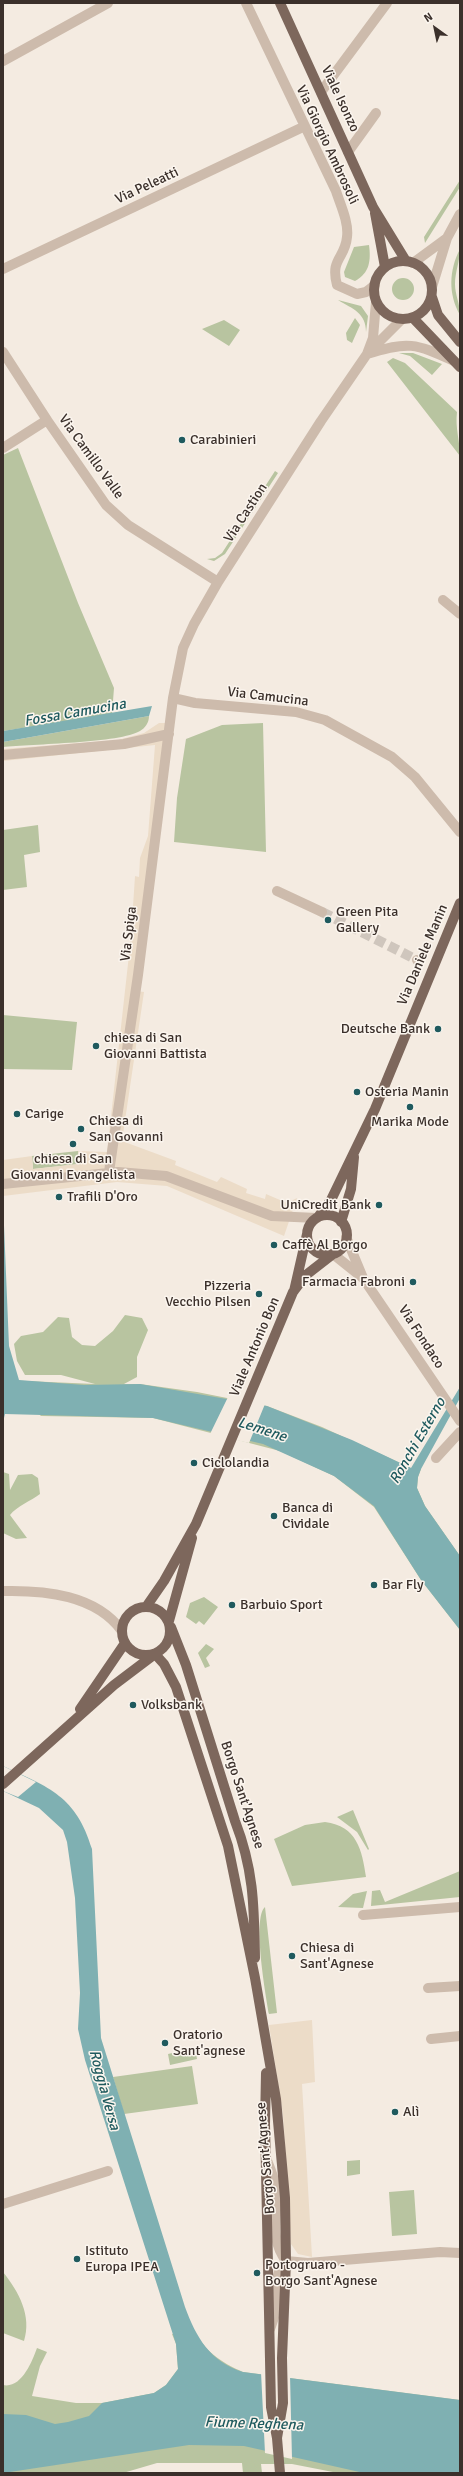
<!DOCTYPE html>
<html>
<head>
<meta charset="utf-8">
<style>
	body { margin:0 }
	#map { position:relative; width:463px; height:2476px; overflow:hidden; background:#f4ebe1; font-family:Signika,sans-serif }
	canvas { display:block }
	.frame { position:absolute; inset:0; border:4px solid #3b302b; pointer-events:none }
	.north { position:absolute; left:415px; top:8px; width:40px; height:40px; -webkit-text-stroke:3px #fbf5ee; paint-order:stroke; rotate:327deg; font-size:11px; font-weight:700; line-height:16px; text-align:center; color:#3b302b }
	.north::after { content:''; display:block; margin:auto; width:14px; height:18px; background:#3b302b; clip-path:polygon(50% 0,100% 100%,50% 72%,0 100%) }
</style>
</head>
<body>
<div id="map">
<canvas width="463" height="2476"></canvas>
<div class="frame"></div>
<div class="north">N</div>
</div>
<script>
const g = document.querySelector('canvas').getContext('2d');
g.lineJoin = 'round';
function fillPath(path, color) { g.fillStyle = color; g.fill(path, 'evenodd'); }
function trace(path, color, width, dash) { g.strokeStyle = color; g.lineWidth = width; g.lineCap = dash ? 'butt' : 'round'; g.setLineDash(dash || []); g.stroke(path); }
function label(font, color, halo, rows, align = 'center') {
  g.font = font + ' Signika,sans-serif'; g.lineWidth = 3; g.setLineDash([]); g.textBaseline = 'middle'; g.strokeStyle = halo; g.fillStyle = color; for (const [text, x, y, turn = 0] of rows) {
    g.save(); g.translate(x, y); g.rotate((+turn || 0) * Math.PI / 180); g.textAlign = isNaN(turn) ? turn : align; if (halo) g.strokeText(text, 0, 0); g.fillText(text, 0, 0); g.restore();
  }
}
const green = new Path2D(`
	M460,180V187L425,243L424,237Z
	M369,245C371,260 370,273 355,281L345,277L344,272L354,247Z
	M460,249C460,261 455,272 455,284C455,295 460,303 460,315C448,294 449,270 460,249Z
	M392 289a11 11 0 1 1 22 0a11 11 0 1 1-22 0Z
	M338,300L361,306L368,316L366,332C366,313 353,309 338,300Z
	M355,318L360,325L352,343L347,340L346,333Z
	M224,320L240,330L229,346L202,329Z
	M399,353H413L442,364L432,375L410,356Z
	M393,358L405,363L457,412C455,428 460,441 460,456L387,362Z
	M18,448L78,603L114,688L112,714L3,731V455Z
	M275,471L278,473L225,554L214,561L207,559L215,558L222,553Z
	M149,716C149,723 145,728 140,731C121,743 31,744 3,747V742Z
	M263,723L266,852L174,842L177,798L186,739L222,725Z
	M38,825L40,852L24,855L27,887L3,890V830Z
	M3,1015L77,1022L72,1070L3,1069Z
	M78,1151L79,1164L33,1169L32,1156Z
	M125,1315L142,1318L148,1330L137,1357V1377L124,1384H140L197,1392L267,1406L322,1427L411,1468L421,1469L418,1477L417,1488L425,1506L460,1556V1630L421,1580L374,1507L334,1476L280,1451L153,1418L41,1416L3,1380L95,1384L61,1375H25L17,1361L14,1344L21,1336L43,1332L58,1317L69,1318L72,1337L82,1345L95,1346L113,1331Z
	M3,1472L9,1474L10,1490L18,1475L32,1474L38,1478L40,1494C31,1501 17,1506 10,1515L27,1538L16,1539L3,1533Z
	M204,1597L218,1607L204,1625L199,1621L196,1624L186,1617L190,1603Z
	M206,1644L214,1649L206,1658L210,1666L205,1668L198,1653Z
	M353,1810L369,1849L368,1850L357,1832L337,1817Z
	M325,1822C357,1826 362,1850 366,1877L292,1886L274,1839L305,1825Z
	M460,1871V1897L371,1906L372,1891L380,1890L385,1902Z
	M367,1891L363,1908L338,1907L353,1894Z
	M265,1907L277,2013L269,2014C266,1996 252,1918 265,1907Z
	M195,2048L197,2059L170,2065L168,2054Z
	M192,2066L198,2104L124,2114L113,2077Z
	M360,2160V2174L347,2176V2161Z
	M414,2190L417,2234L392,2236L389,2192Z
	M3,2272C19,2292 32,2316 24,2341L3,2333Z
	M193,2329C205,2351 220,2362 243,2372L460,2400V2473H338L292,2464H261L262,2473H243L242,2463H157L123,2473H3V2385C21,2389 32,2362 37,2348L47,2352L40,2366L32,2396L76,2403H102L154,2393L166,2385L178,2369L176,2344L172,2334Z`);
const plaza = new Path2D(`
	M159,723H171L136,991L144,992L122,1141L176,1161L175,1165L217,1182L221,1177L247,1189L246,1193L265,1199L266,1194L287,1203L297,1198L284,1236L167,1186L117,1182L3,1196V1160L32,1156L33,1169L79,1164L78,1151L107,1152L131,937L135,876L139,877L140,858L148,836L155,745L3,761V749L118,740L144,733Z
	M312,2020L315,2082L302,2084L312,2257L298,2254L291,2244L283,2115L269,2025Z`);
const water = new Path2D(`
	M152,706L149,716L3,742V731Z
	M3,1201L9,1346L19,1380L84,1385L140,1384L267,1406L352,1440L411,1468L460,1387V1398L421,1469L418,1477L417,1488L425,1506L460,1556V1630L421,1580L374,1506L334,1476L263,1444L153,1418L5,1414L3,1422Z
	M3,1766C50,1788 76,1796 92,1849L101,2038L185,2307C196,2337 210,2362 243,2372L460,2400V2473H364L244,2446L189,2445L3,2473V2414L26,2415L55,2424L68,2422L89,2416L102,2403L154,2393L166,2385L178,2369L176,2344L85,2060L78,2029L80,1993L75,1898L67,1842L63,1830L39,1808L3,1791Z`);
const pier = new Path2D(`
	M228,1397L265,1404L249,1443L210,1434Z
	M3,1766L36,1782L18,1797L3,1791Z
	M261,2372L290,2375L292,2459L265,2453Z`);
const minorTunnel = new Path2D(`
	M322,912L417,960`);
const minor = new Path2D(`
	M246,3L336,191C340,204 349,222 347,237C345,259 330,258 337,285L357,294L366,292L375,285
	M3,61L108,3
	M321,92L387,3
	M348,152L376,113
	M413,263L447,238
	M3,269L303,127
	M432,287L447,238L460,214
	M376,302L373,338L367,354C408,341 415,343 454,361
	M3,352L47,420L106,505L128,525L218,582
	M3,448L47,420
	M443,600L460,614
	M173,698L195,703L296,712L325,720L392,757L415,777L460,832
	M3,755L124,744L169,734
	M277,891L322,912
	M417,960L419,961
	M109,1172L138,975L173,698L183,648L194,624L218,582L321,421L367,354L402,319
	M3,1184L118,1172L166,1176L272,1216L317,1218
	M346,1237L363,1278L460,1421
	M333,1254L363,1278
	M436,1458L460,1432
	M3,1591C45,1590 96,1595 122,1631
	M363,1915L460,1907
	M428,1988L460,1986
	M431,2039L460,2036
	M266,2158C270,2168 275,2179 276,2190C278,2218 269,2238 286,2261C272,2275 279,2293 276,2310C275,2316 272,2323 270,2329
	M3,2204L108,2171
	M286,2261L308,2263L440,2252L460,2253`);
const major = new Path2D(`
	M280,3L373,207L406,261
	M375,213L385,267
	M374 290a29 29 0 1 1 58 0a29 29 0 1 1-58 0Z
	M432,297L438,315L460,342
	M413,318L460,367
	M307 1235a20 20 0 1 1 40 0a20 20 0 1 1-40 0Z
	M318,1217L331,1200L375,1109L460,903
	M341,1222L351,1189L354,1157
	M294,1291L307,1234
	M122 1631a24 24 0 1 1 48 0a24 24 0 1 1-48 0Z
	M146,1607L164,1581L196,1524L293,1292L306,1275L333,1254
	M169,1621L192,1538
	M171,1627L186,1665L235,1821C254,1870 254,1906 255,1958
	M80,1709L125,1643
	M3,1784L114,1685L155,1654L164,1664L176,1687L228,1846L255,1978L276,2099L285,2198L286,2261L282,2358L283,2403L277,2438
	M266,2073L265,2124L271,2407L277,2438L280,2473`);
const markers = [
	[182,440,4,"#1f5a5e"],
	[328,920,4,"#1f5a5e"],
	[438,1029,4,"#1f5a5e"],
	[96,1046,4,"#1f5a5e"],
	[357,1092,4,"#1f5a5e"],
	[410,1107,4,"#1f5a5e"],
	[17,1114,4,"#1f5a5e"],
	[81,1129,4,"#1f5a5e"],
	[73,1144,4,"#1f5a5e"],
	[59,1197,4,"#1f5a5e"],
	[379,1205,4,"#1f5a5e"],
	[274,1245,4,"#1f5a5e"],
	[413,1282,4,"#1f5a5e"],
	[259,1294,4,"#1f5a5e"],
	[194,1463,4,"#1f5a5e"],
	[274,1516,4,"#1f5a5e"],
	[374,1585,4,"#1f5a5e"],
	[232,1605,4,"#1f5a5e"],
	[133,1705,4,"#1f5a5e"],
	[292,1956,4,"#1f5a5e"],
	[165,2043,4,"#1f5a5e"],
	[395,2112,4,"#1f5a5e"],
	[77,2259,4,"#1f5a5e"],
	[257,2273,4,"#1f5a5e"]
];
const streetNames = [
	["Viale Isonzo",340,99,65],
	["Via Giorgio Ambrosoli",327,145,65],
	["Via Peleatti",147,186,-25],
	["Via Camillo Valle",91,457,54],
	["Via Castion",246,513,-57],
	["Via Camucina",268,697,7],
	["Via Spiga",129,934,-83],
	["Via Daniele Manin",423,955,-67],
	["Via Fondaco",421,1337,57],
	["Viale Antonio Bon",255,1347,-67],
	["Borgo Sant'Agnese",242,1795,72],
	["Borgo Sant'Agnese",266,2158,-95]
];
const poiNames = [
	["Carabinieri",190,440],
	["Green Pita",336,912],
	["Gallery",336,928],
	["Deutsche Bank",430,1029,"right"],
	["chiesa di San",104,1038],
	["Giovanni Battista",104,1054],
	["Osteria Manin",365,1092],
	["Carige",25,1114],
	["Chiesa di",89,1121],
	["San Govanni",89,1137],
	["Marika Mode",410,1122,"center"],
	["chiesa di San",73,1159,"center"],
	["Giovanni Evangelista",73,1175,"center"],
	["Trafili D'Oro",67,1197],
	["UniCredit Bank",371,1205,"right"],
	["Caffè Al Borgo",282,1245],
	["Farmacia Fabroni",405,1282,"right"],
	["Pizzeria",251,1286,"right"],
	["Vecchio Pilsen",251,1302,"right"],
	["Ciclolandia",202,1463],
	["Banca di",282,1508],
	["Cividale",282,1524],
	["Bar Fly",382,1585],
	["Barbuio Sport",240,1605],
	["Volksbank",141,1705],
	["Chiesa di",300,1948],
	["Sant'Agnese",300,1964],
	["Oratorio",173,2035],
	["Sant'agnese",173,2051],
	["Alì",403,2112],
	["Istituto",85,2251],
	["Europa IPEA",85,2267],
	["Portogruaro -",265,2265],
	["Borgo Sant'Agnese",265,2281]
];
const waterNames = [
	["Fossa Camucina",75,713,-10],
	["Lemene",262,1430,18],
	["Ronchi Esterno",418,1441,-60],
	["Roggia Versa",104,2090,75],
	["Fiume Reghena",254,2424,2]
];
fillPath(green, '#b8c4a0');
fillPath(plaza, '#ecdcc8');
fillPath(water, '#7fb0b2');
fillPath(pier, '#f4ebe1');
trace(minorTunnel, '#cfc6bd', 10, [10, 5]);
trace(minor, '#cdbbac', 10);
trace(major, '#7d675c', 10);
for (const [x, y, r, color] of markers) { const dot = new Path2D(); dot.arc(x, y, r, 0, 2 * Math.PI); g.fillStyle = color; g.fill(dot); trace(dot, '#fbf5ee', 1.5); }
label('14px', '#3b302b', '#fbf5ee', streetNames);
label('14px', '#3b302b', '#fbf5ee', poiNames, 'left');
label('italic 15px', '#1f5a5e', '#fbf5ee', waterNames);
</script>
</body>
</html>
